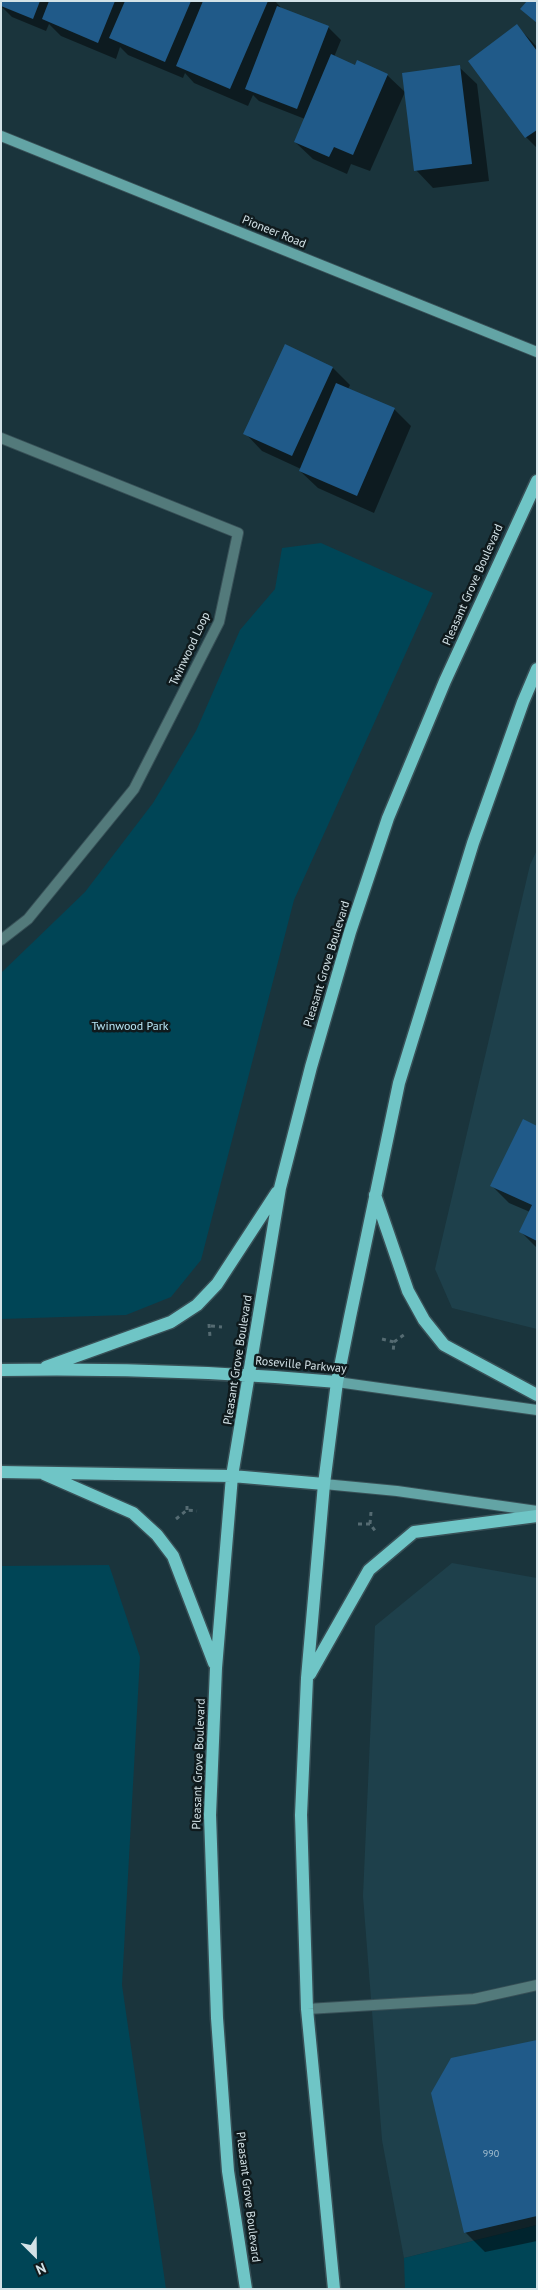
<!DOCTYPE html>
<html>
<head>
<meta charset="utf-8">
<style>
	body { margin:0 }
	#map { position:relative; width:538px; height:2290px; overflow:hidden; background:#1a343c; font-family:"PT Sans",sans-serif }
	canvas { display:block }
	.frame { position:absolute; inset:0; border:2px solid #d3e2e7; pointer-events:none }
	.north { position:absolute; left:10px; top:2230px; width:50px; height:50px; -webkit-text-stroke:4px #0f1a1d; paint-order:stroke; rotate:157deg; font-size:14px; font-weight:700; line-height:20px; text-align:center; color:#d3e2e7 }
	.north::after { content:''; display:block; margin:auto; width:18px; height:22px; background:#d3e2e7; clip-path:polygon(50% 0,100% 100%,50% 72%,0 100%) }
</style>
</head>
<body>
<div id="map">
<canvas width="538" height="2290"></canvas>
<div class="frame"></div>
<div class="north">N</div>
</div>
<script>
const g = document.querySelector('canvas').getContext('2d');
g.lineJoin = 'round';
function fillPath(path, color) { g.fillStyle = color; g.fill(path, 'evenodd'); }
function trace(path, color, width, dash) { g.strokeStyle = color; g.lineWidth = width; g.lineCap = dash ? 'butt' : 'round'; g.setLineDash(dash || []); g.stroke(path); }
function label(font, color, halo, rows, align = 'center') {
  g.font = font + ' "PT Sans",sans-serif'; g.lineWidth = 5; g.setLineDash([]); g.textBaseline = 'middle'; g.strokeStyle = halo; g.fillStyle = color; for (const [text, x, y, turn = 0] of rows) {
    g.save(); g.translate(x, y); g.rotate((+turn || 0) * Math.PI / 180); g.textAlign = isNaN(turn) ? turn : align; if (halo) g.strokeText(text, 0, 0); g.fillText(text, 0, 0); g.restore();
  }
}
const built = new Path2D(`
	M537,850V1329L452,1308L435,1269L530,865Z
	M452,1563L537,1578V2225L404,2258L382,2140L363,1896L375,1626Z`);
const green = new Path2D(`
	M321,543L433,593L294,900L201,1260L171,1297L126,1315L1,1319V973L85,892L153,803L196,731L240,630L275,589L282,548Z
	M109,1565L140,1657L122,1985L166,2289H1V1566Z
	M537,2225V2289H405L404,2258Z`);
const shadow = new Path2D(`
	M1,1H275L284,11L328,27L341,40L334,57L356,67L387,75L405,92L370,171L351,164L347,174L313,159L295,142L305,119L259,101L253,95L248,106L194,83L185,73L183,78L128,55L120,47L116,59L61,36L49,24L46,31L12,17L1,6Z
	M517,26L537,47V148L526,137L470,61Z
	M459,67L477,84L489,181L433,188L416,170Z
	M333,368L350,385L348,389L394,409L411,426L374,513L318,488L300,471L301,469L262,451L245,433Z
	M537,1127V1248L521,1232L530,1212L509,1203L492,1186Z
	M537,2041V2241L485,2252L465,2232Z`);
const building = new Path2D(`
	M1,1H40L33,19L1,6Z
	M49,1H115L98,43L42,19Z
	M125,1H191L165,62L109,38Z
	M203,1H268L230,89L176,66Z
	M527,1H537V23L520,9Z
	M277,6L329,26L297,109L245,89Z
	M517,24L537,51V130L525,138L468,61Z
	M331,54L355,65L357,60L388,74L353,155L334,147L329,157L294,142Z
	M460,65L472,164L414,171L402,73Z
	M285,344L333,367L292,456L243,434Z
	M336,383L395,408L357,496L299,471Z
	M523,1119L537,1126V1241L519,1232L532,1205L490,1186Z
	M537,2040V2216L464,2233L431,2093L451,2058Z`);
const path = new Path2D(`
	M209,1324L210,1337
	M211,1326L222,1327
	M382,1339L394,1342L393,1353
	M394,1342L405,1334
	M187,1510V1502
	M371,1512L370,1524L376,1532
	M176,1519L187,1510L197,1511
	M358,1524H370`);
const lane = new Path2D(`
	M307,2009L474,1999L537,1985`);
const street = new Path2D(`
	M1,438L238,533L219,622L134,789L28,919L1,940`);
const secondary = new Path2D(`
	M1,136L537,352
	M337,1382L537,1410
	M324,1484L397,1491L537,1511`);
const primary = new Path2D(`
	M375,1195L408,1291L424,1320L444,1345L537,1395
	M46,1367L171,1322L197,1305L217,1284L277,1192
	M1,1370C114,1368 225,1372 337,1382
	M1,1472L232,1476L324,1484
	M44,1474L133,1513L157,1535L173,1556L214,1663
	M310,1674L369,1570L414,1532L537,1516
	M246,2289L228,2171L217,2018L210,1815L216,1668L232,1476L280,1188L311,1067L350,932L388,818L445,681L537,481
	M334,2289L307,2009L301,1815L307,1678L324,1484L337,1382L350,1317L399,1083L473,843L523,702L537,669`);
const numberNames = [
	["990",491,2154]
];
const streetNames = [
	["Pioneer Road",274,232,22],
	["Pleasant Grove Boulevard",473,585,-66],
	["Twinwood Loop",190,649,-65],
	["Pleasant Grove Boulevard",327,964,-73],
	["Pleasant Grove Boulevard",238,1360,-81],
	["Roseville Parkway",301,1365,5],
	["Pleasant Grove Boulevard",199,1764,-88],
	["Pleasant Grove Boulevard",248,2197,83]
];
const parkNames = [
	["Twinwood Park",130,1027]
];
fillPath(built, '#1e404b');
fillPath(green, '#004556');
fillPath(shadow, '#0007');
fillPath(building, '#205a89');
trace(lane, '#385057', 12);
trace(street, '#385057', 12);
trace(secondary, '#385057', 12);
trace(primary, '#385057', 15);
trace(path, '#556b72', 3, [4, 4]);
trace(lane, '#537a7b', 10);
trace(street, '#537a7b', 10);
trace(secondary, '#63a4a5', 10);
trace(primary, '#6fc5c6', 12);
label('10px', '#a6c0d0', null, numberNames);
label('12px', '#d3e2e7', '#0f1a1d', streetNames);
label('12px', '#b9e6f6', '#0f1a1d', parkNames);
</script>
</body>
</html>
